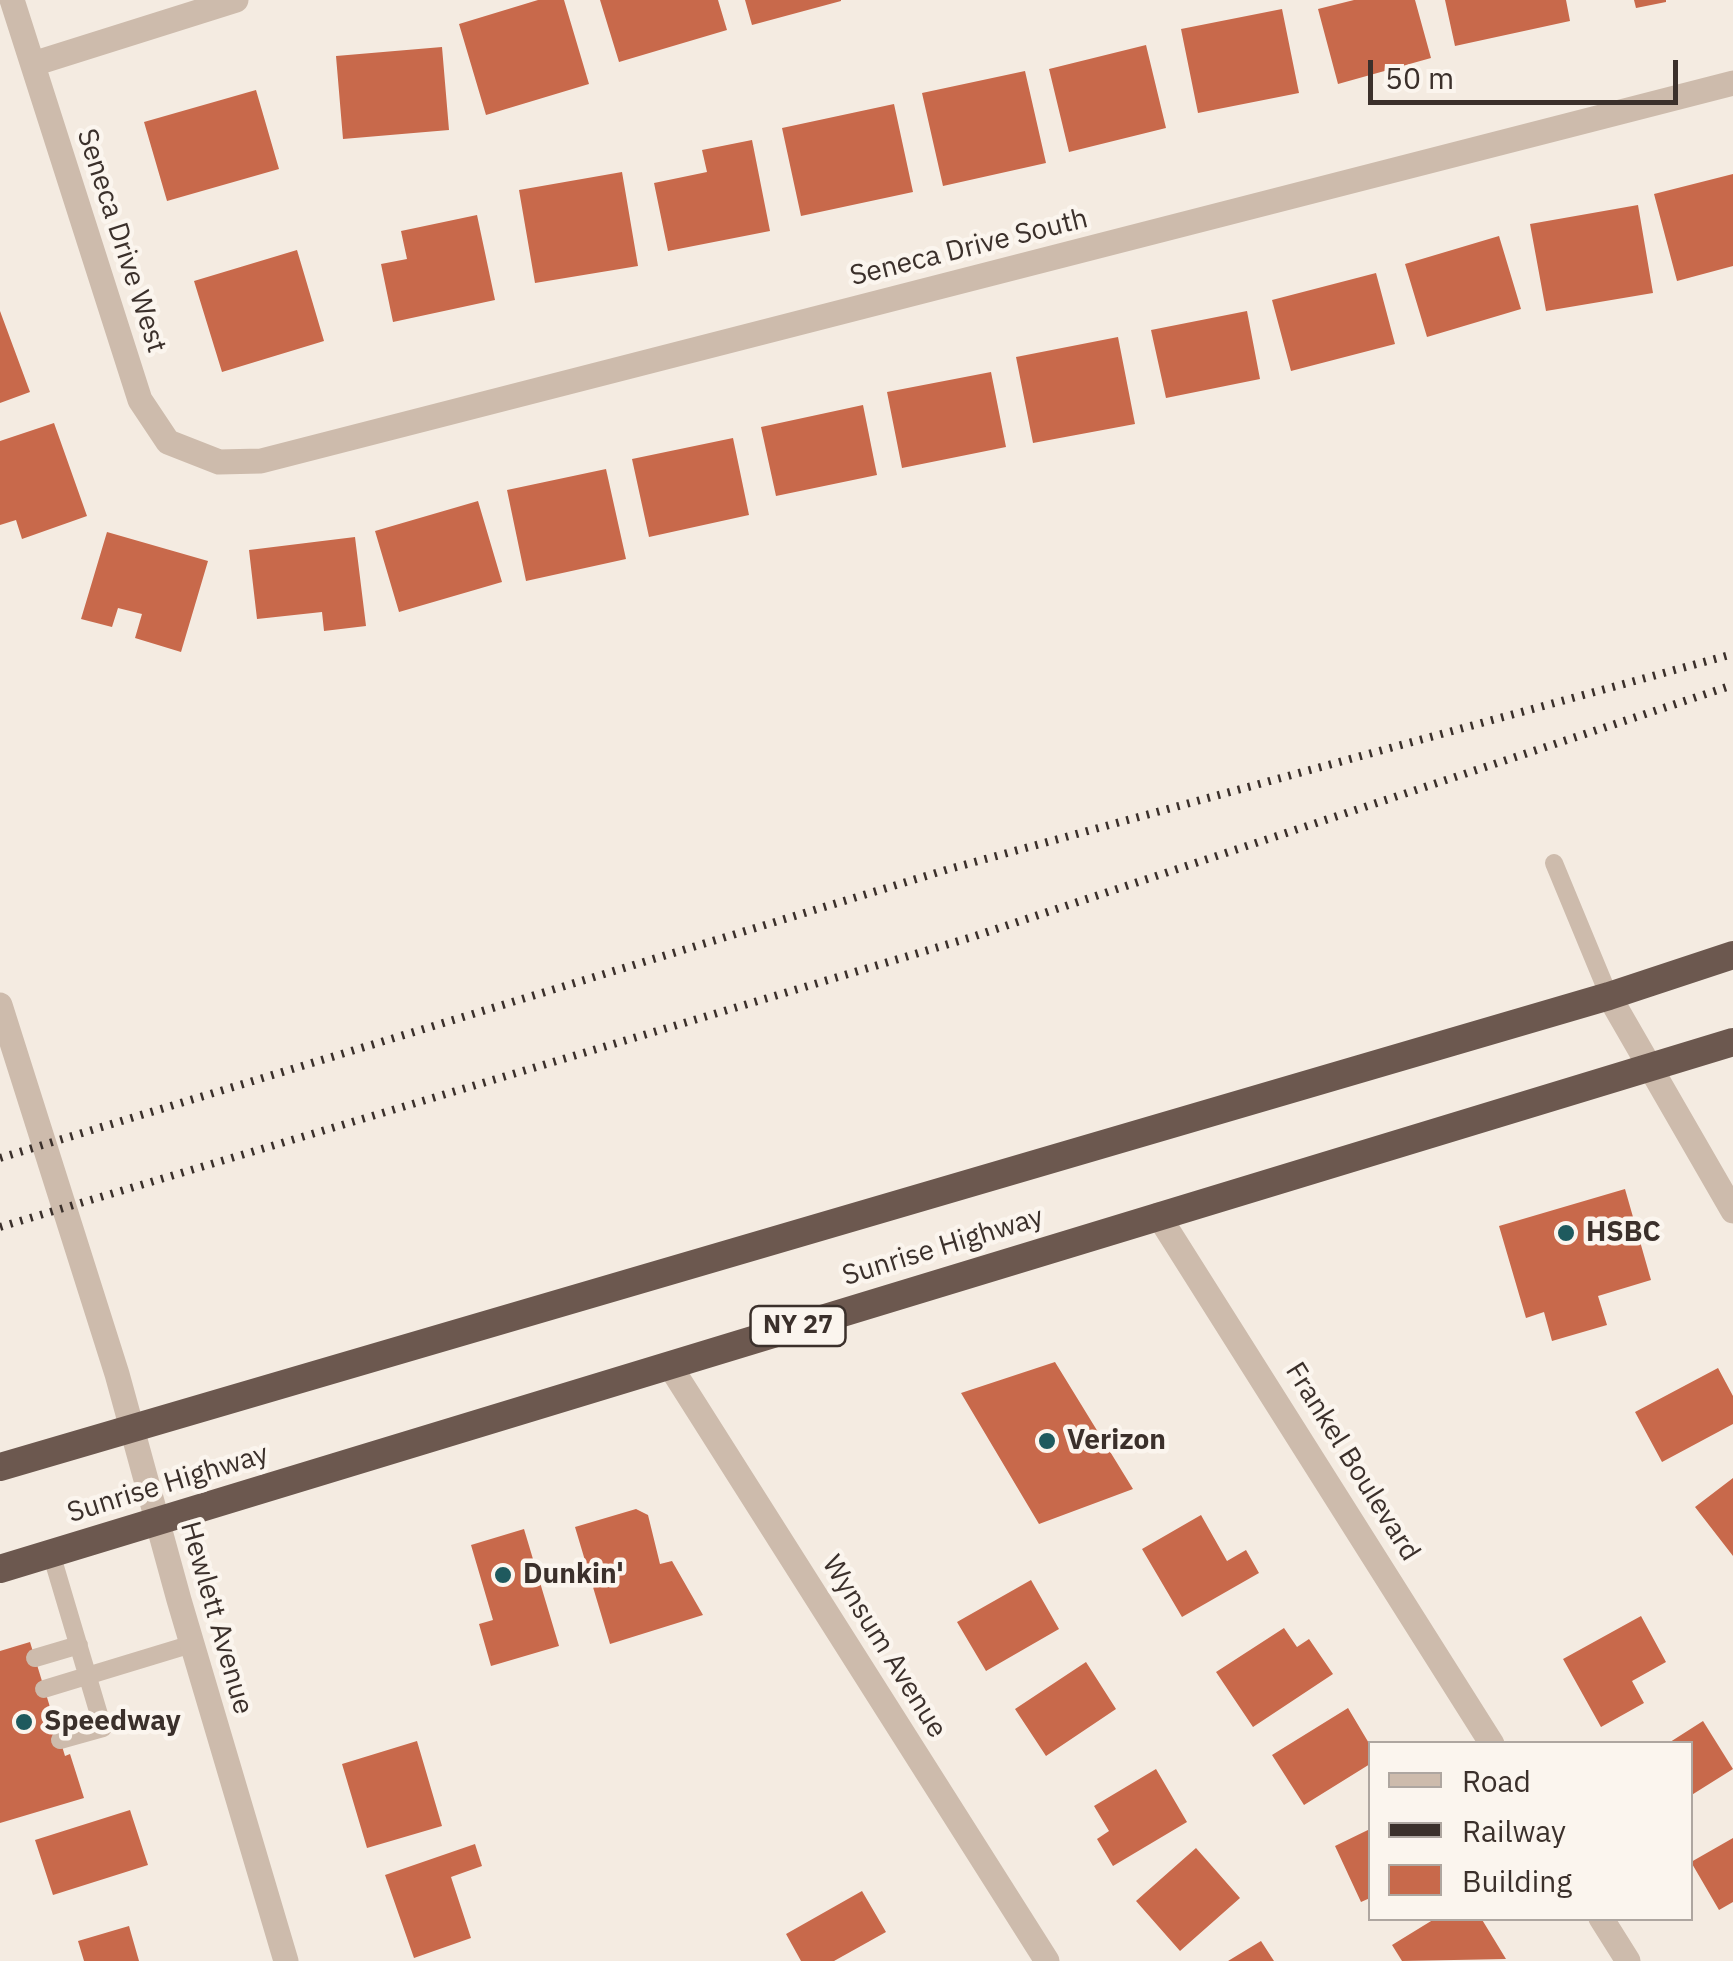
<!DOCTYPE html>
<style>
body{margin:0}
#map{position:relative;width:1733px;height:1961px;overflow:hidden;background:#f4ebe1;font-family:"IBM Plex Sans",sans-serif}
canvas{display:block}
.legend{position:absolute;left:1368px;top:1741px;width:325px;height:180px;box-sizing:border-box;background:#fbf5ee;border:2px solid #aea6a0;margin:0;padding:12px 18px;list-style:none;font-size:30px;color:#3b302b}
.legend li{display:flex;align-items:center;gap:20px;height:50px}
.legend b{width:50px;border:2px solid #aea6a0}
.scale{position:absolute;left:1368px;top:60px;width:310px;height:45px;box-sizing:border-box;border:5px solid #3b302b;border-top:0;padding-left:12px;font-size:30px;line-height:35px;white-space:nowrap;color:#3b302b;-webkit-text-stroke:8px #fbf5ee;paint-order:stroke}
</style>
<div id="map">
<canvas width="1733" height="1961"></canvas>
<ul class="legend">
<li><b style="height:12px;background:#cdbbac"></b>Road</li>
<li><b style="height:12px;background:#3b302b"></b>Railway</li>
<li><b style="height:28px;background:#c8694b"></b>Building</li>
</ul>
<div class="scale">50 m</div>
</div>
<script>
const ctx = document.querySelector('canvas').getContext('2d');
ctx.lineJoin = 'round';
function fillPath(path, color) { ctx.fillStyle = color; ctx.fill(path, 'evenodd'); }
const poly = rows => new Path2D(rows.map(r => 'M' + r).join(''));
function strokePath(path, color, width, dash) { ctx.strokeStyle = color; ctx.lineWidth = width; ctx.lineCap = dash ? 'butt' : 'round'; ctx.setLineDash(dash || []); ctx.stroke(path); }
function drawText(font, color, halo, rows, align = 'center') {
  ctx.font = font + ' "IBM Plex Sans",sans-serif'; ctx.lineWidth = 9; ctx.setLineDash([]); ctx.textBaseline = 'middle'; ctx.strokeStyle = halo; ctx.fillStyle = color; for (const [text, x, y, turn = 0] of rows) {
    ctx.save(); ctx.translate(x, y); ctx.rotate((+turn || 0) * Math.PI / 180); ctx.textAlign = isNaN(turn) ? turn : align; if (halo) ctx.strokeText(text, 0, 0); ctx.fillText(text, 0, 0); ctx.restore();
  }
}
fillPath(poly([
 [538,0,564,0,589,84,486,115,459,24],
 [600,0,718,0,727,30,619,62],
 [745,0,841,0,841,1,752,25],
 [1354,0,1415,0,1431,58,1338,84,1318,9],
 [1445,0,1566,0,1570,21,1455,46],
 [1634,0,1666,0,1666,2,1636,8],
 [1282,9,1299,93,1198,113,1181,29],
 [1146,45,1166,128,1069,152,1049,69],
 [442,47,449,130,343,139,336,56],
 [1025,71,1046,163,943,186,922,93],
 [256,90,279,169,167,201,144,122],
 [894,104,913,192,801,216,782,128],
 [752,140,770,231,668,251,654,183,707,172,702,150],
 [622,172,638,266,535,283,519,190],
 [1733,174,1733,266,1677,281,1654,194],
 [1638,205,1653,293,1546,311,1530,224],
 [477,215,495,300,393,322,381,264,407,259,401,231],
 [1499,236,1521,309,1427,337,1405,264],
 [297,250,324,341,222,372,194,281],
 [1376,273,1395,344,1291,371,1272,300],
 [0,311,30,392,0,403],
 [1247,311,1260,379,1166,398,1151,330],
 [1118,337,1135,424,1033,443,1016,357],
 [991,372,1006,447,902,468,887,392],
 [863,405,877,475,776,496,761,427],
 [54,423,87,516,22,539,16,520,0,525,0,441],
 [733,438,749,515,649,537,632,459],
 [606,469,626,559,526,581,507,490],
 [478,501,502,582,399,612,375,531],
 [107,532,208,561,181,652,135,638,142,614,118,608,112,627,81,619],
 [355,537,366,626,324,631,322,612,257,619,249,550],
 [1625,1189,1651,1280,1598,1296,1607,1325,1552,1341,1544,1312,1526,1318,1499,1226],
 [1055,1362,1133,1489,1039,1524,961,1393],
 [1718,1368,1733,1396,1733,1424,1662,1462,1635,1412],
 [1733,1478,1733,1556,1695,1507],
 [636,1509,648,1515,660,1564,672,1561,703,1615,610,1644,575,1527],
 [1201,1515,1227,1561,1246,1550,1259,1573,1182,1617,1142,1549],
 [524,1529,559,1646,491,1666,479,1624,493,1620,471,1545],
 [1031,1580,1059,1629,986,1671,957,1622],
 [1641,1616,1666,1662,1632,1681,1644,1703,1601,1727,1563,1659],
 [1284,1628,1297,1647,1309,1639,1333,1674,1253,1727,1216,1672],
 [30,1642,65,1756,70,1754,84,1798,0,1823,0,1651],
 [1086,1662,1116,1709,1046,1756,1015,1709],
 [1348,1708,1370,1745,1370,1764,1304,1805,1272,1755],
 [1703,1721,1733,1769,1690,1796,1690,1744,1667,1744],
 [417,1741,442,1826,367,1848,342,1764],
 [1156,1769,1187,1822,1113,1866,1097,1839,1109,1831,1094,1806],
 [130,1810,148,1865,53,1895,35,1840],
 [1370,1829,1370,1898,1361,1902,1335,1846],
 [1733,1838,1733,1902,1719,1910,1691,1862],
 [475,1844,482,1866,451,1877,471,1938,414,1958,385,1875],
 [1196,1848,1240,1898,1180,1951,1136,1901],
 [862,1891,886,1932,834,1961,801,1961,786,1934],
 [1436,1918,1481,1918,1506,1959,1402,1961,1392,1945],
 [129,1926,139,1961,84,1961,78,1941],
 [1261,1941,1274,1961,1228,1961]
]), '#c8694b');
strokePath(poly([
 [1554,863,1609,996],
 [51,1553,103,1728,60,1740],
 [35,1658,79,1645],
 [44,1689,192,1644]
]), '#cdbbac', 18);
strokePath(poly([
 [12,0,140,400,168,442,219,462,261,461,1733,83],
 [33,64,236,0],
 [1609,996,1733,1211],
 [1158,1215,1492,1744],
 [670,1366,1047,1961],
 [1601,1918,1628,1961]
]), '#cdbbac', 25);
strokePath(poly([
 [0,1005,117,1374,179,1600,286,1961]
]), '#cdbbac', 25);
strokePath(poly([
 [0,1467,1609,996,1733,955],
 [0,1569,1733,1042]
]), '#6c584f', 28);
strokePath(poly([
 [0,1158,949,869,1733,654],
 [0,1227,969,938,1733,685]
]), '#3b302b', 8, [2.5, 8]);
for (const [x, y, r, color] of [
 [1566,1233,10,"#1f5a5e"],
 [1047,1441,10,"#1f5a5e"],
 [503,1575,10,"#1f5a5e"],
 [24,1722,10,"#1f5a5e"]
]) { const dot = new Path2D(); dot.arc(x, y, r, 0, 2 * Math.PI); ctx.fillStyle = color; ctx.fill(dot); strokePath(dot, '#fbf5ee', 4); }
for (const [x, y, w] of [
 [798,1326,95]
]) { const box = new Path2D(); box.roundRect(x - w / 2, y - 20, w, 40, 8); ctx.fillStyle = '#fbf5ee'; ctx.fill(box); strokePath(box, '#3b302b', 2.5); }
drawText('bold 25px', '#3b302b', null, [
 ["NY 27",798,1326]
]);
drawText('28px', '#3b302b', '#fbf5ee', [
 ["Seneca Drive West",121,241,72],
 ["Seneca Drive South",969,248,-14],
 ["Sunrise Highway",943,1247,-17],
 ["Frankel Boulevard",1352,1462,58],
 ["Sunrise Highway",168,1484,-17],
 ["Hewlett Avenue",216,1618,74],
 ["Wynsum Avenue",884,1647,58]
]);
drawText('bold 28px', '#3b302b', '#fbf5ee', [
 ["HSBC",1586,1233],
 ["Verizon",1067,1441],
 ["Dunkin'",523,1575],
 ["Speedway",44,1722]
], 'left');
</script>
